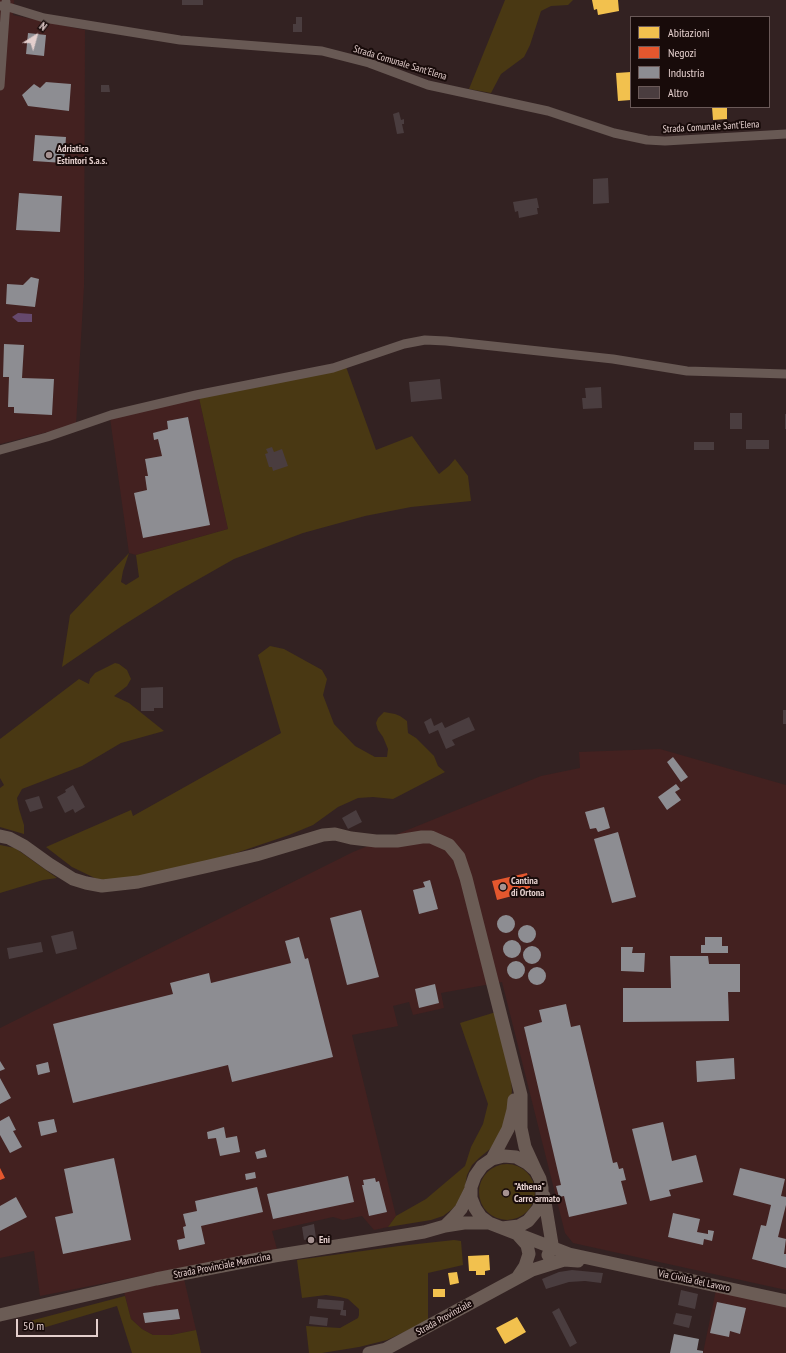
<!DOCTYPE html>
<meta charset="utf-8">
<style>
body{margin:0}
#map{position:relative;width:786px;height:1353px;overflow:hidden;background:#322;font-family:"PT Sans Narrow",sans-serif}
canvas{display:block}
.legend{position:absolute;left:630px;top:16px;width:140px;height:92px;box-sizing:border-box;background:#180b0a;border:1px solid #6a5958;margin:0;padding:5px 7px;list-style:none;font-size:12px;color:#e4cfcd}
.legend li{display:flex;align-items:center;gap:8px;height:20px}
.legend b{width:20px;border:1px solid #6a5958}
.north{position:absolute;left:16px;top:16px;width:40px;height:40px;-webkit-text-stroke:3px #180b0a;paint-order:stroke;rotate:37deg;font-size:11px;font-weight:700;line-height:16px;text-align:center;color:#e4cfcd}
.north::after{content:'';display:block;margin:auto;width:14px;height:18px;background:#e4cfcd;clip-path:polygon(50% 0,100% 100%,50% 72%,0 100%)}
.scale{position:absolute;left:16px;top:1319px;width:82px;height:18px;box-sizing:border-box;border:2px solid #e4cfcd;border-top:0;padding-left:5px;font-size:12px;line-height:14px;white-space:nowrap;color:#e4cfcd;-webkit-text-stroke:3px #180b0a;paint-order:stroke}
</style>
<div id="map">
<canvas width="786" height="1353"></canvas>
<ul class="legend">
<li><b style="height:11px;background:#f2c14e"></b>Abitazioni</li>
<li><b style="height:11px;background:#e4572e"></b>Negozi</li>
<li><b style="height:11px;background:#8d8d92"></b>Industria</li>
<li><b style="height:11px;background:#4a3d3f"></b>Altro</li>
</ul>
<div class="north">N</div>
<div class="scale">50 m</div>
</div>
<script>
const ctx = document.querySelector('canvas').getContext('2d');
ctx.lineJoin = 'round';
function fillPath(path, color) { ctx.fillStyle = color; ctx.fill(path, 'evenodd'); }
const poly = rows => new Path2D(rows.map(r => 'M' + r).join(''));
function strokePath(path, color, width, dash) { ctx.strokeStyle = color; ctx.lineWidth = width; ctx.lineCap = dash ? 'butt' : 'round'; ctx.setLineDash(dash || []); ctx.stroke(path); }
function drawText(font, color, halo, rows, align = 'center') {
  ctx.font = font + ' "PT Sans Narrow",sans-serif'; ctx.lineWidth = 4; ctx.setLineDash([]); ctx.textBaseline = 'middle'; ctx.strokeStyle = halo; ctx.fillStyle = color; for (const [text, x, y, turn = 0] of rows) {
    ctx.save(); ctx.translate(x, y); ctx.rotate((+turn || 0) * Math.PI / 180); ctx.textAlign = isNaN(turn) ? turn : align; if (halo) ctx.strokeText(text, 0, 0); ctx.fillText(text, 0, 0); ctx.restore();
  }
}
fillPath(poly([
 [0,0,14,0,13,15,85,30,84,286,76,425,0,444],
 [199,398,228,529,136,555,129,553,110,418],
 [660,749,786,785,786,1290,573,1243,565,1233,502,982,441,993,444,1008,413,1015,409,1002,393,1006,398,1026,352,1035,396,1216,388,1227,374,1230,362,1216,343,1220,333,1217,272,1231,277,1249,40,1296,34,1251,0,1258,0,1028,353,852,541,776,580,768,579,752],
 [184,1279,196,1330,171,1335,153,1335,142,1329,131,1319,124,1292],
 [716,1290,786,1306,786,1353,703,1353]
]), '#432120');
fillPath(poly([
 [505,0,573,0,568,5,551,6,541,11,530,45,524,57,501,74,491,93,469,89],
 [345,364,376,450,412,436,439,474,449,466,455,459,468,476,471,501,411,507,365,516,303,533,234,559,176,592,122,626,62,667,70,615,129,553,123,571,121,582,126,585,139,577,136,555,228,529,199,398],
 [270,646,284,649,322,670,327,679,323,695,334,724,355,746,375,757,387,757,388,749,383,737,378,730,376,723,378,718,384,712,395,714,400,716,407,721,408,733,416,738,434,756,438,766,445,772,393,799,373,797,358,798,338,807,313,825,289,835,233,854,133,880,99,880,72,867,46,847,131,810,133,816,281,733,258,655],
 [115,663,119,664,127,670,131,679,127,686,114,696,129,703,164,731,121,743,82,766,22,789,17,798,19,809,24,825,24,834,0,827,0,788,4,785,0,778,0,739,79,679,89,684,90,679,95,673],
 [0,845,15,848,57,878,43,880,0,893],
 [496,1012,510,1069,512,1090,509,1117,502,1132,490,1149,479,1158,472,1165,467,1175,465,1187,458,1203,451,1210,443,1216,431,1220,388,1227,396,1216,426,1199,465,1166,471,1147,483,1124,488,1104,460,1023],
 '479 1192a28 28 0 1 1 56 0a28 28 0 1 1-56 0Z',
 [454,1240,461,1241,463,1265,428,1273,428,1321,387,1340,359,1347,322,1353,309,1353,306,1326,340,1328,358,1318,359,1315,359,1309,348,1299,340,1297,326,1295,302,1298,297,1260,399,1246],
 [125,1296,131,1319,142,1329,153,1335,171,1335,196,1330,201,1353,132,1353,117,1306,46,1327,32,1326,26,1322]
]), '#493813');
fillPath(poly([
 [18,313,32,314,32,322,18,322,12,317]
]), '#66496d');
fillPath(poly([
 [592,0,618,0,619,11,598,15,597,9,594,10],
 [631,72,631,100,618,101,616,73],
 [712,107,727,107,727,119,713,120],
 [489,1255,490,1270,485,1271,485,1275,476,1275,476,1271,469,1271,468,1256],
 [457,1272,459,1283,450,1285,448,1273],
 [433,1289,445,1289,445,1297,433,1297],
 [517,1317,526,1332,505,1344,496,1328]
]), '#f2c14e');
fillPath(poly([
 [527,873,531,891,497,900,492,881],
 [0,1168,5,1178,0,1180]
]), '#e4572e');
fillPath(poly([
 [28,33,46,35,44,56,26,54],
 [46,82,71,84,69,111,28,106,22,95,34,84,40,88],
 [35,135,66,137,64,163,33,161],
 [19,193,62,196,60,232,16,230],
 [31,277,39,279,35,307,6,304,7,284,23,285],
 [4,344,24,345,22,378,54,379,52,415,14,413,14,407,8,407,9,377,3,377],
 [188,417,210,525,143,538,134,493,147,490,145,476,148,476,145,459,162,456,158,439,154,440,153,433,168,429,167,421],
 [673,757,688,777,681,782,667,762],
 [676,784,680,789,675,792,681,800,667,810,658,797],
 [604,807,610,828,598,832,596,828,590,829,585,812],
 [618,832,636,897,612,903,594,839],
 [430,880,438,909,419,914,413,890,425,887,423,882],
 [361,910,379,977,347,985,330,918],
 '497 924a9 9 0 1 1 18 0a9 9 0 1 1-18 0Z',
 '518 934a9 9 0 1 1 18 0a9 9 0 1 1-18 0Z',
 [299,937,305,959,308,958,333,1057,232,1082,228,1065,73,1103,53,1024,173,994,170,983,209,973,211,983,291,963,285,941],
 [705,937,722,937,722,946,728,946,728,953,701,953,701,945,705,945],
 '503 949a9 9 0 1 1 18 0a9 9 0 1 1-18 0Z',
 '523 955a9 9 0 1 1 18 0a9 9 0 1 1-18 0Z',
 [621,947,633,947,632,953,645,953,644,972,621,971],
 [670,956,708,956,709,964,740,964,740,992,728,992,729,1021,623,1022,623,988,671,988],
 '507 970a9 9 0 1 1 18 0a9 9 0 1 1-18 0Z',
 '528 976a9 9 0 1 1 18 0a9 9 0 1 1-18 0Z',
 [435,984,439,1003,419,1008,415,989],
 [566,1004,571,1027,580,1025,613,1163,617,1162,619,1169,623,1168,626,1180,621,1181,627,1204,569,1217,564,1196,559,1197,556,1186,561,1185,524,1027,542,1022,539,1010],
 [734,1058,735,1079,697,1082,696,1061],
 [0,1061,5,1069,0,1071],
 [48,1062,50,1072,38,1075,36,1065],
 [0,1078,11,1098,0,1104],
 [9,1116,16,1130,13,1131,22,1147,10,1153,0,1135,0,1121],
 [54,1119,57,1132,41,1136,38,1122],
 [663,1122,672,1161,696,1155,703,1182,669,1190,671,1196,650,1201,632,1129],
 [224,1127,226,1138,237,1136,240,1152,220,1156,216,1138,208,1139,207,1132],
 [265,1149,267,1157,257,1159,255,1152],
 [114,1158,131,1240,63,1254,55,1217,73,1213,64,1169],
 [740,1168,785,1179,781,1196,786,1197,786,1205,778,1237,786,1239,784,1254,786,1254,786,1268,752,1259,761,1225,766,1226,771,1205,733,1195],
 [255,1172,256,1178,246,1180,245,1174],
 [348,1176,354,1202,273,1219,267,1194],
 [375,1178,376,1182,379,1181,387,1212,369,1216,362,1185,364,1185,363,1180],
 [257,1187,263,1212,201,1226,205,1244,179,1250,177,1240,185,1238,183,1227,186,1226,183,1214,197,1211,195,1201],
 [16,1197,27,1217,0,1231,0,1206],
 [673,1213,700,1219,697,1232,708,1234,708,1230,714,1231,712,1241,704,1239,703,1245,668,1237],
 [717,1302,746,1308,740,1334,730,1331,729,1337,710,1333],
 [178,1309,180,1319,145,1323,143,1313],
 [674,1334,699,1339,697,1350,703,1351,703,1353,670,1353]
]), '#8d8d92');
fillPath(poly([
 [182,0,203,0,203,5,182,5],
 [296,17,302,17,302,32,293,32,293,24,296,24],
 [101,85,109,85,110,92,101,92],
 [399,112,401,120,404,119,404,124,402,124,404,133,397,134,393,114],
 [608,178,609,203,593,204,593,179],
 [537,198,539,208,537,208,538,214,519,218,518,211,515,212,513,202],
 [440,379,442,399,411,402,409,382],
 [601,387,602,408,583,409,582,398,586,398,585,388],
 [730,413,742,413,742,429,730,429],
 [785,414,786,414,786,429,785,429],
 [746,440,769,440,769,449,746,449],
 [694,442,714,442,714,450,694,450],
 [272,447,274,452,282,449,288,466,273,471,272,467,269,467,265,454,268,453,266,449],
 [163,687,163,708,154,708,154,711,141,711,141,688],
 [783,710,786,710,786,724,783,724],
 [469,717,475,730,452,740,455,745,446,749,438,730,429,734,424,722,431,718,434,726,442,722,445,728],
 [73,785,85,807,75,813,73,809,65,813,57,797,66,792,65,790],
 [39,796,43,808,30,812,25,800],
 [356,810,362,822,348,829,342,818],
 [73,931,77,949,56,954,51,936],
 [41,942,43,952,9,959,7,948],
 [314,1224,316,1238,304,1240,302,1227],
 [572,1270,603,1273,601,1283,585,1281,569,1282,546,1289,542,1279,559,1272],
 [681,1290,698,1294,695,1309,678,1305],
 [318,1299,344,1301,343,1310,346,1310,346,1316,340,1315,341,1310,317,1308],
 [559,1308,577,1343,570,1347,552,1312],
 [676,1313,692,1316,689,1328,673,1324],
 [310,1316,328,1318,327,1326,309,1324]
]), '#4a3d3f');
strokePath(poly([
 [0,6,5,6,44,18,180,40,322,51,369,63,428,85,548,111,614,133,647,140,665,141,786,134],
 [0,86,6,2],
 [0,450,47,437,111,415,196,395,333,368,404,344,425,340,446,341,613,359,687,371,786,374]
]), '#685954', 9);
strokePath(poly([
 [0,836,9,838,24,846,49,864,73,879,86,883,102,886,138,882,209,866,256,855,323,835,335,834,351,838,376,841,397,841,422,837,431,837,449,845,459,857,466,878,521,1095,521,1128,525,1147,536,1171],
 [492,1159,508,1129,513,1110,514,1100],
 [544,1196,552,1244,551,1248,548,1255],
 [445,1226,454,1217,461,1209,471,1189],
 [502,1228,519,1226,528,1221,538,1209,542,1199,542,1188,540,1179,536,1171,527,1163,516,1157,504,1156,492,1159,482,1166,475,1176,471,1187,471,1198,475,1208,481,1217,489,1223,569,1254,786,1301],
 [517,1278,525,1266,529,1254,527,1245,518,1235],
 [0,1315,156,1279,217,1267,274,1256,424,1232,445,1226,464,1223,489,1223],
 [369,1353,386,1349,532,1270,564,1260,578,1261]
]), '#6b5c55', 13);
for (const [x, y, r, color] of [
 [49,155,4,"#a69291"],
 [503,887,4,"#a69291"],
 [506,1193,4,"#a69291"],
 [311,1240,4,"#a69291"]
]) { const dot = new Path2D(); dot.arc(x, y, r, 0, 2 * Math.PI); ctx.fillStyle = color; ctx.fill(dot); strokePath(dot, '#180b0a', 1.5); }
drawText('10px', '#e4cfcd', '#180b0a', [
 ["Strada Comunale Sant'Elena",400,63,17],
 ["Strada Comunale Sant'Elena",711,127,-3],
 ["Strada Provinciale Marrucina",222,1266,-11],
 ["Via Civiltà del Lavoro",694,1281,12],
 ["Strada Provinziale",444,1318,-29]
]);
drawText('bold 10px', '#e4cfcd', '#180b0a', [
 ["Adriatica",57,149],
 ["Estintori S.a.s.",57,161],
 ["Cantina",511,881],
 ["di Ortona",511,893],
 ["\"Athena\"",514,1187],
 ["Carro armato",514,1199],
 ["Eni",319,1240]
], 'left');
</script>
